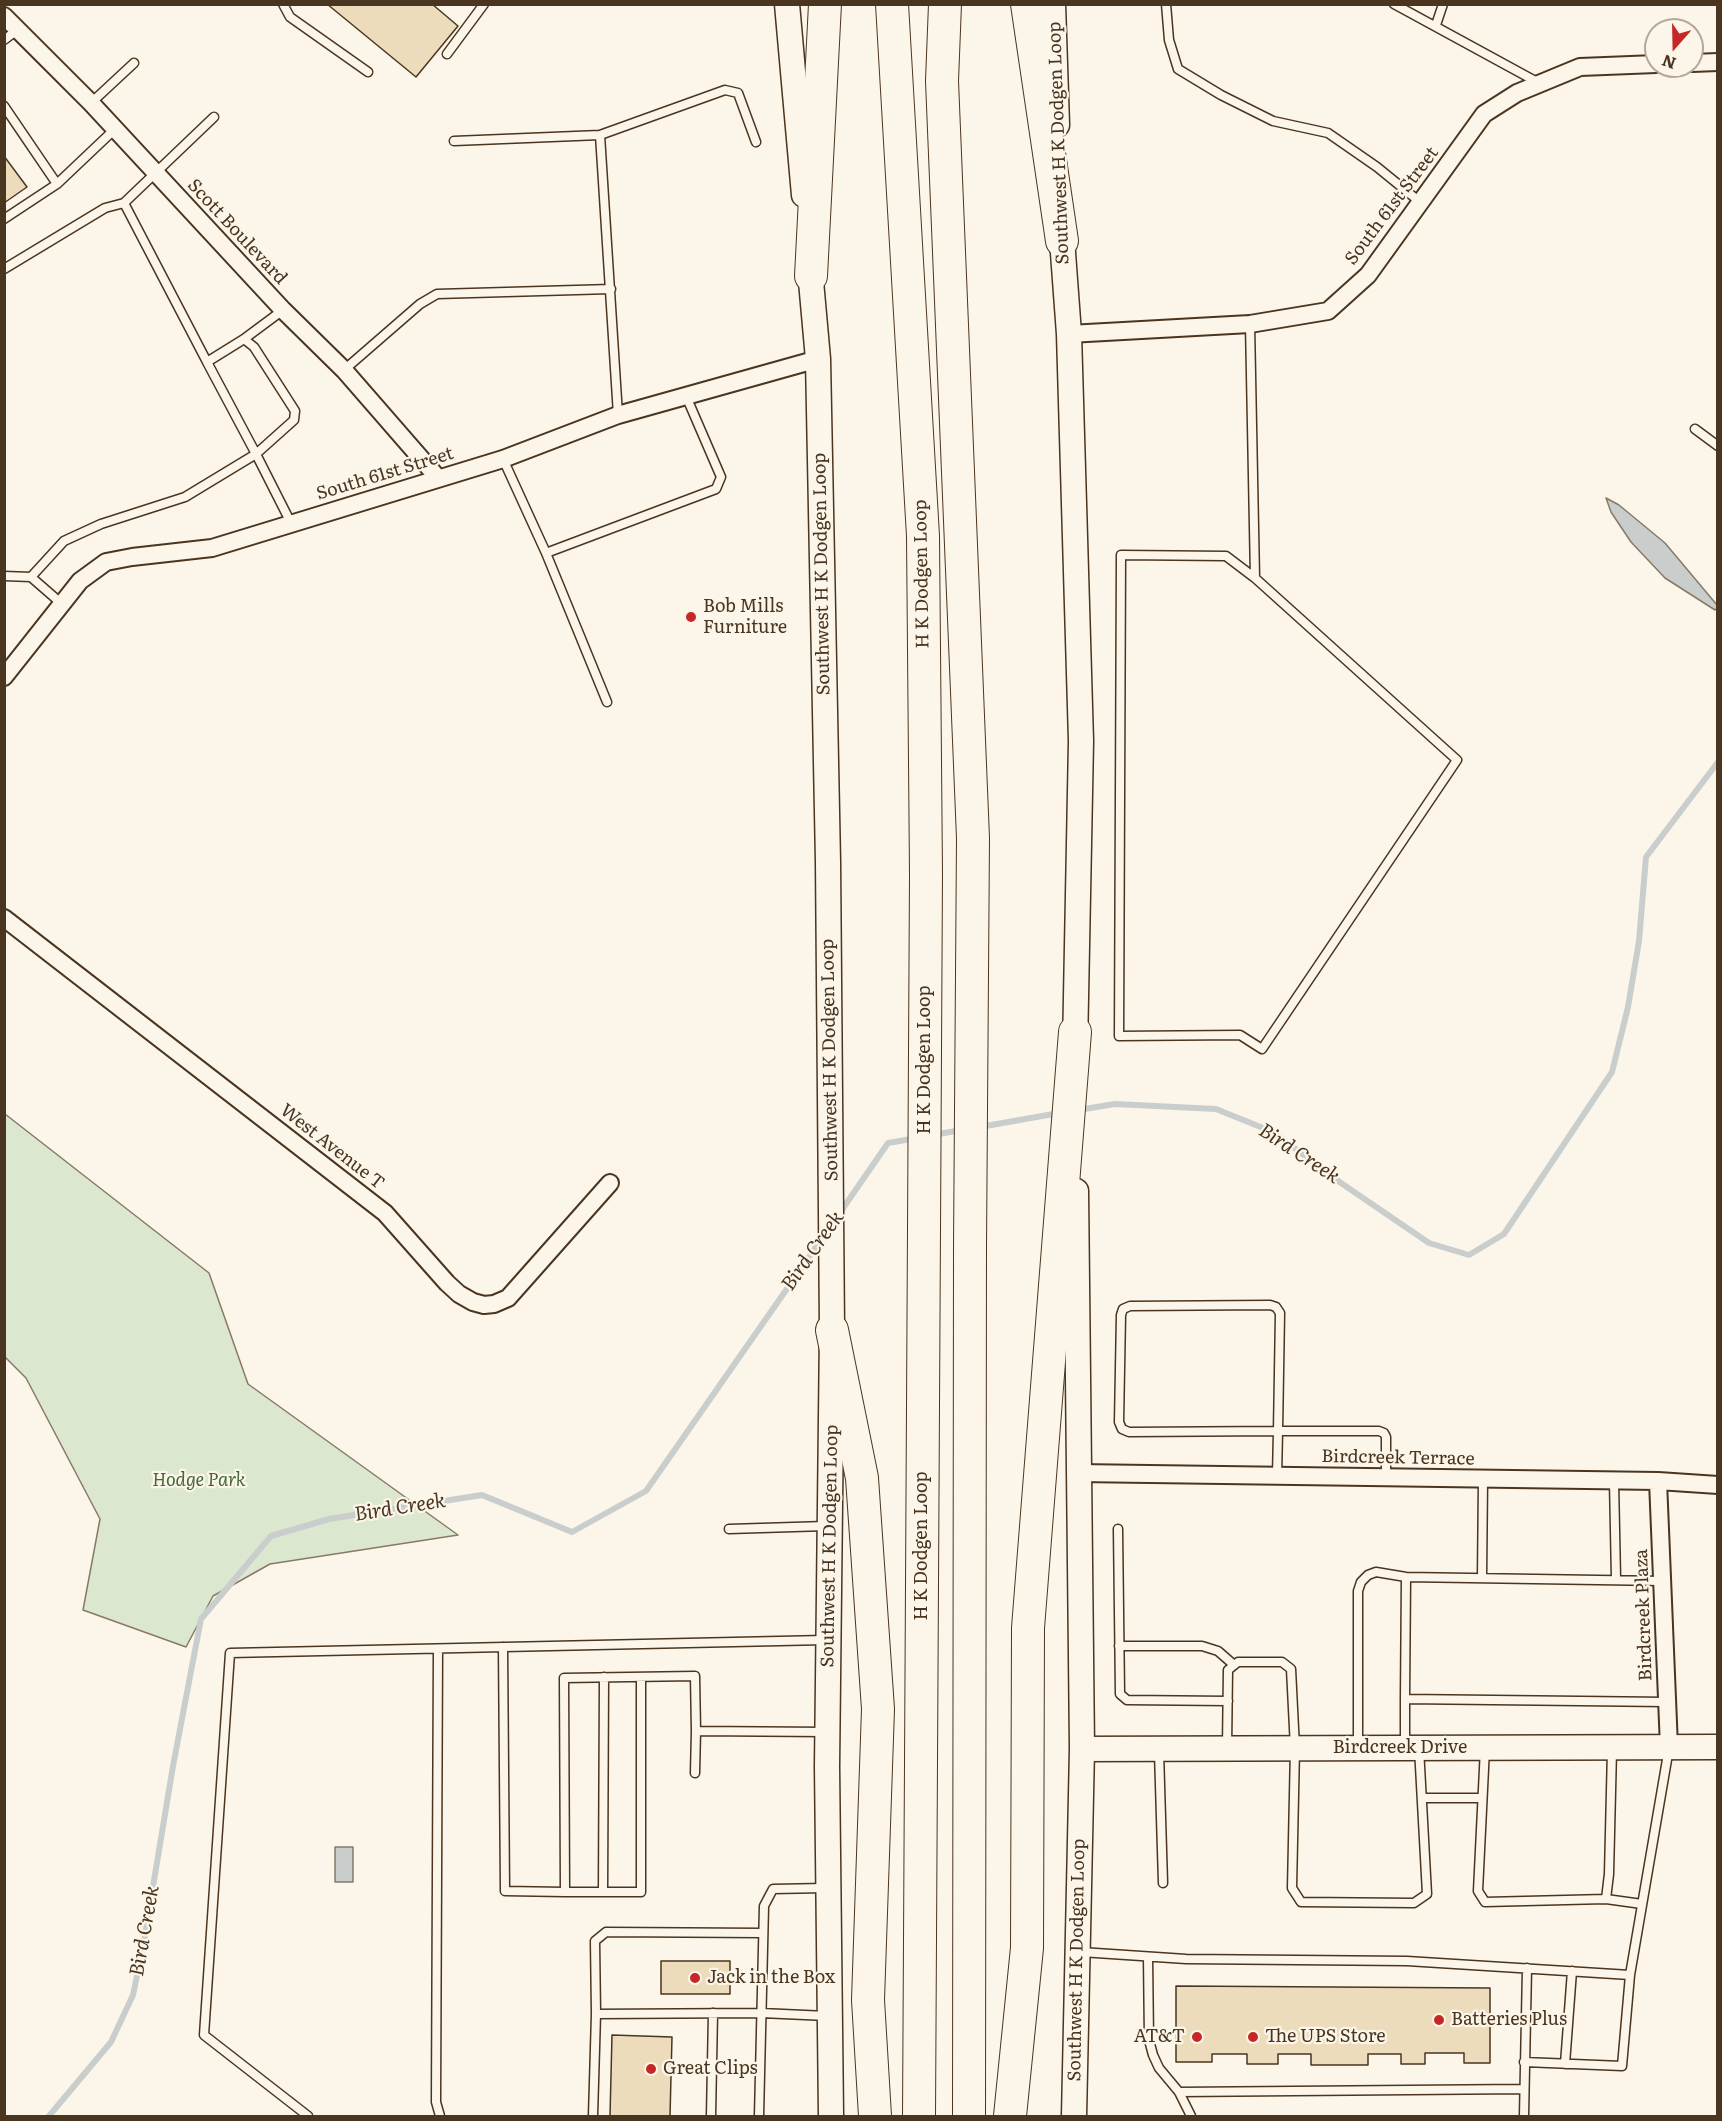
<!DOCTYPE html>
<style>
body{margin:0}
#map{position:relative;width:1722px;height:2121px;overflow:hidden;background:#fbf6e9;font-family:Literata,serif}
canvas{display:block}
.frame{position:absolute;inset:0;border:6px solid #4a3520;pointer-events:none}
.north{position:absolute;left:1644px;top:18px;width:60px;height:60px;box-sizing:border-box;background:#fbf6e9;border:2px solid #b4a999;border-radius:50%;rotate:200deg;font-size:16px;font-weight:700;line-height:24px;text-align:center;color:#4a3520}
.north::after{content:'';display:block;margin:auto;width:21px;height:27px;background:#c62828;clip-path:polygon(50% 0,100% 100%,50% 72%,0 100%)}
</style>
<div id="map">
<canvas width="1722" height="2121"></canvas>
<div class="frame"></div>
<div class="north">N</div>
</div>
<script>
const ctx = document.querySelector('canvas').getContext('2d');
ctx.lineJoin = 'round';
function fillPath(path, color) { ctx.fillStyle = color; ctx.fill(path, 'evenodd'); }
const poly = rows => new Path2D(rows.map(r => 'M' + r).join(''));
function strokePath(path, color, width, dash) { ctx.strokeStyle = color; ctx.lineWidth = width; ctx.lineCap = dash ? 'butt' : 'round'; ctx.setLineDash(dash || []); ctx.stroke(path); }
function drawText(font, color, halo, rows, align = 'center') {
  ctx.font = font + ' Literata,serif'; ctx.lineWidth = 4.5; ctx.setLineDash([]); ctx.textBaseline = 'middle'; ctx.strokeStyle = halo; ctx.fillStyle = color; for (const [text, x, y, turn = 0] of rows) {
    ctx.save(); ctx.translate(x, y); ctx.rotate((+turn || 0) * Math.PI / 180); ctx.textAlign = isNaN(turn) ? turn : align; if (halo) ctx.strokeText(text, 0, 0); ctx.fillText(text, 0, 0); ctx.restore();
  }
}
const green = poly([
 [5,1114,209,1273,248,1384,458,1535,270,1564,213,1596,186,1647,83,1610,100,1519,26,1378,5,1357,5,1114]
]);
fillPath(green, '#dce7d0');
strokePath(green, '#887966', 1.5);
const water = poly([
 [1606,498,1619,505,1665,543,1717,605,1717,608,1715,610,1665,578,1631,542,1611,512,1606,498],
 [335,1847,353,1847,353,1882,335,1882,335,1847]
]);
fillPath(water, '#c9cecd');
strokePath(water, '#887966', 1.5);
strokePath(poly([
 [1078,1110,1115,1104,1216,1109,1273,1132,1341,1183,1429,1243,1469,1255,1504,1234,1612,1072,1628,1007,1639,941,1646,857,1718,762],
 [980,1127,1059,1113],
 [933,1135,961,1130],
 [839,1214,888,1143,917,1138],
 [49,2116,111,2042,133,1995,144,1941,173,1766,201,1619,271,1536,329,1519,482,1495,572,1532,646,1491,823,1237]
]), '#c9cecd', 6);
const building = poly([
 [327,4,432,4,458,26,416,77,327,4],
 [4,156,27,187,4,203,4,156],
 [661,1961,730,1961,730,1994,661,1994,661,1961],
 [1176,1986,1490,1988,1490,2063,1464,2063,1464,2053,1425,2053,1425,2064,1401,2064,1401,2054,1368,2054,1368,2065,1311,2065,1311,2054,1278,2054,1278,2064,1247,2064,1247,2054,1212,2054,1212,2062,1176,2062,1176,1986],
 [612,2035,672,2037,670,2116,610,2116,612,2035]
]);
fillPath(building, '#ecdcbc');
strokePath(building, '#4a3520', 1.5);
const lane = poly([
 [283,4,290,17,368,72],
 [1166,4,1169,40,1178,69,1221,95,1273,121,1328,133,1377,167,1420,202],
 [1394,4,1539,83],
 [1436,25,1443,4],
 [4,40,17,30],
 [447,54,484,4],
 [91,103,134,63],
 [4,106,57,184],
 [600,135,725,90,738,93,756,142],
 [454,141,600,135,618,415],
 [124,203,207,362,244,339],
 [4,219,57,184,115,129],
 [4,269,105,208,124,203,214,117],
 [283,310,244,339,254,347,295,411,294,420,256,454,291,523],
 [1250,324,1255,578],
 [344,370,420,304,437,294,611,289],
 [1695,429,1718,446],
 [503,459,546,553,716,489,721,477,686,396],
 [546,553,607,702],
 [1121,555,1226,556,1255,578,1457,760,1262,1049,1240,1035,1119,1036,1121,555],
 [4,576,31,577,62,604],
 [31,577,64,541,101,524,185,497,256,454,207,362],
 [1277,1476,1278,1431,1280,1313,1276,1307,1270,1305,1130,1306,1123,1309,1121,1315,1119,1422,1122,1429,1129,1432,1278,1431,1379,1431,1384,1433,1386,1437,1386,1478],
 [1614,1481,1616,1579],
 [729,1529,826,1526],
 [1118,1529,1120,1694,1127,1700,1228,1701],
 [1482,1578,1483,1479],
 [1119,1646,1202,1646,1218,1651,1234,1665],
 [503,1647,505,1891,565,1892,564,1678,695,1676,696,1731],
 [438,1649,436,2102,440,2116],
 [1405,1699,1406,1577],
 [1405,1745,1405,1699,1667,1702],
 [1227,1747,1228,1670,1238,1662,1282,1662,1291,1669,1295,1748,1292,1888,1301,1902,1414,1903,1427,1894,1419,1748],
 [1358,1748,1358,1591,1361,1582,1368,1575,1376,1572,1406,1577,1662,1581],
 [1485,1748,1478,1891,1485,1902,1606,1899,1609,1874,1612,1750],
 [1159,1752,1163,1883],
 [695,1773,696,1731,827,1732],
 [1422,1798,1482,1798],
 [565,1892,641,1892,641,1677],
 [603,1892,604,1677],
 [1606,1899,1642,1904],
 [763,1933,606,1932,595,1941,596,2014,761,2013,827,2016],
 [1081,1952,1186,1959,1407,1961,1630,1975,1622,2066,1524,2062],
 [1148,1957,1149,2040,1153,2055,1159,2068,1179,2092,1191,2116],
 [1630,1975,1669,1748],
 [1565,2064,1572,1971],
 [1179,2092,1524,2089],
 [308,2116,204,2035,230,1653,825,1640],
 [593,2116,596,2014],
 [711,2116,713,2013],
 [759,2116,764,1906,773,1889,825,1888],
 [1524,2116,1527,1968]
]);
const street = poly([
 [4,16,91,103,283,310,344,370,438,478],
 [1692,63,1718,62],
 [1069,334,1250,324,1328,311,1368,275,1484,114,1517,93,1580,67,1656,64],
 [4,677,80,581,106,562,132,557,212,548,503,459,618,415,818,359],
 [4,918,385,1213,447,1283,459,1294,473,1302,484,1305,494,1304,508,1298,610,1183],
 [1077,1473,1658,1481,1718,1485],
 [1658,1481,1669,1747]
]);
const secondary = poly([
 [787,4,804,195],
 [1053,4,1057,125],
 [1061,226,1069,334,1081,741,1075,1048],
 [809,259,818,359,828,862,832,1330,827,1766,831,2116],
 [1082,1749,1718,1747],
 [1074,2116,1082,1749,1076,1191]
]);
const highway = poly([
 [892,4,923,536,926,874,919,2116],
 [945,4,942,81,973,838,970,1246,969,2116],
 [1027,4,1062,241],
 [811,276,825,4],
 [832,1330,862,1478,878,1709,868,2000,875,2116],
 [1010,2116,1027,1948,1028,1628,1075,1032]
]);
strokePath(lane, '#4a3520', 11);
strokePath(street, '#4a3520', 20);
strokePath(secondary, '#4a3520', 27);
strokePath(highway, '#4a3520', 34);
strokePath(lane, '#fbf6e9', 8);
strokePath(street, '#fbf6e9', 16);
strokePath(secondary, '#fbf6e9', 24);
strokePath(highway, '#fbf6e9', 32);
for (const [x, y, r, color] of [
 [691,617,6,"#c62828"],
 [695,1978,6,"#c62828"],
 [1439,2020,6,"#c62828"],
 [1197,2037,6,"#c62828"],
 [1253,2037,6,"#c62828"],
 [651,2069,6,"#c62828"]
]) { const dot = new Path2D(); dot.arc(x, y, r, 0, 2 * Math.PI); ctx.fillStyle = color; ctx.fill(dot); strokePath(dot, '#fbf6e9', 2); }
drawText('18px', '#4a3520', '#fbf6e9', [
 ["Southwest H K Dodgen Loop",1059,143,-92],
 ["South 61st Street",1392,206,-53],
 ["Scott Boulevard",237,232,47],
 ["South 61st Street",385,474,-17],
 ["Southwest H K Dodgen Loop",822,574,-91],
 ["H K Dodgen Loop",922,574,-91],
 ["Southwest H K Dodgen Loop",830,1060,-91],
 ["H K Dodgen Loop",925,1060,-90],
 ["West Avenue T",332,1147,38],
 ["Birdcreek Terrace",1398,1458,1],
 ["Southwest H K Dodgen Loop",830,1546,-89],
 ["H K Dodgen Loop",922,1546,-90],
 ["Birdcreek Plaza",1644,1615,-92],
 ["Birdcreek Drive",1400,1748],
 ["Southwest H K Dodgen Loop",1077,1960,-89]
]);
drawText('18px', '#4a3520', '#fbf6e9', [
 ["Bob Mills",703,607],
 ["Furniture",703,628],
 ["Jack in the Box",707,1978],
 ["Batteries Plus",1451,2020],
 ["AT&T",1185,2037,"right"],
 ["The UPS Store",1265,2037],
 ["Great Clips",663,2069]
], 'left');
drawText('italic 18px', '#436837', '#fbf6e9', [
 ["Hodge Park",199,1481]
]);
drawText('italic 20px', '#4a3520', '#fbf6e9', [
 ["Bird Creek",1299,1154,33],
 ["Bird Creek",813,1251,-55],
 ["Bird Creek",400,1508,-9],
 ["Bird Creek",145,1931,-80]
]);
</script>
